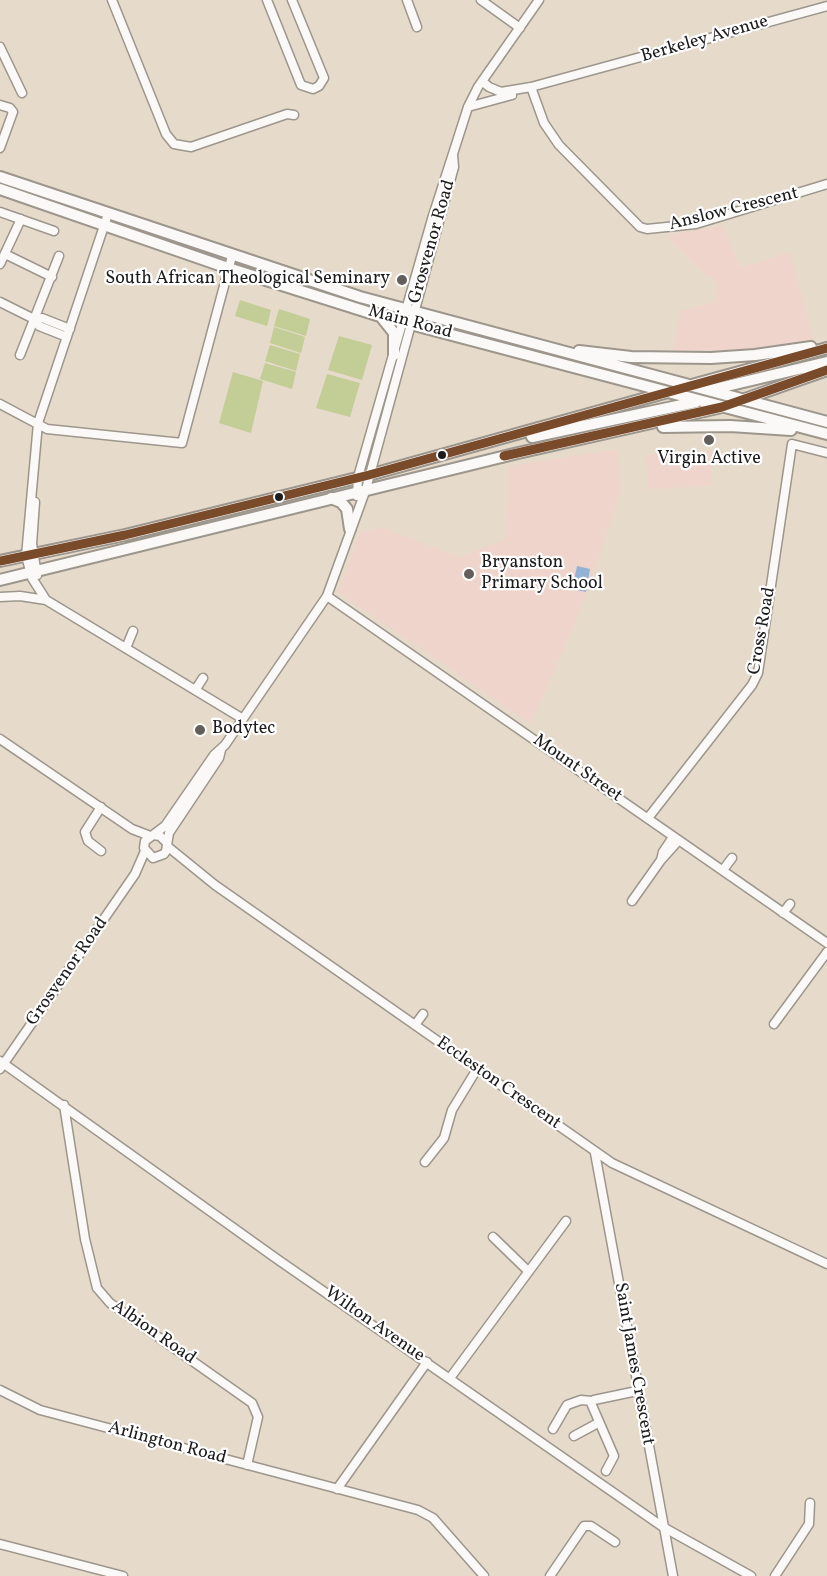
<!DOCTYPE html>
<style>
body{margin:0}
canvas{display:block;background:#e6daca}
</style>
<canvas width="827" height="1576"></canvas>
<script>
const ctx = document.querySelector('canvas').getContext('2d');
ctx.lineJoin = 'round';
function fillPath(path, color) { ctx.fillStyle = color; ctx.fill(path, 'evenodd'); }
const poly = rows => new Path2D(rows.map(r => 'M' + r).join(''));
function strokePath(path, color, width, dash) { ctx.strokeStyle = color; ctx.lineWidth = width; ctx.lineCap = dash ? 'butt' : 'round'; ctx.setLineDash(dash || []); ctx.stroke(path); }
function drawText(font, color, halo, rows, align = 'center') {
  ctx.font = font + ' Vollkorn,serif'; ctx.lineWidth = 4.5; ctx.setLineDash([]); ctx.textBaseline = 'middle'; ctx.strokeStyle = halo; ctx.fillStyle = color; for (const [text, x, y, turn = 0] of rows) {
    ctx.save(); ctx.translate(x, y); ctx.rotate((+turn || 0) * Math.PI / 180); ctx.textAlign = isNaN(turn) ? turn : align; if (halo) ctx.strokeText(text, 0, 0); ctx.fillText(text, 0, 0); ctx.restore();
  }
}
fillPath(poly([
 [723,226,740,268,790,252,813,339,749,350,673,350,681,311,711,303,717,296,718,287,715,279,704,274,669,239,669,235],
 [617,449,621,489,585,598,531,724,338,592,360,532,383,528,460,557,505,539,508,466],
 [710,451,712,486,648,489,646,455]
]), '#efd4cb');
fillPath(poly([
 [240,300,271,310,267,326,235,316],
 [279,309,310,319,306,336,274,326],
 [274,327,305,337,301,353,270,343],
 [339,336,372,345,362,380,328,370],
 [270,345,300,354,296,371,265,361],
 [265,363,296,372,292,389,260,379],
 [233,372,263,381,251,433,219,423],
 [327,374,360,383,350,417,316,408]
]), '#c3cd96');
fillPath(poly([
 [577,566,590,569,586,592,572,589]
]), '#94b2d6');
const minor = poly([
 [112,0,166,134,174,144,191,147,287,114,294,115],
 [267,0,301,85,313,89,319,86,324,78,292,0],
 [407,0,417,27],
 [481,0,520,28],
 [0,47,22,93],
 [482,81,489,87,501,92,531,87,827,6],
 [531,87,544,123,559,145,640,227,647,229,696,224,827,184],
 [0,105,10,108,13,112,0,148],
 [468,107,512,95],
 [0,212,54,231],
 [5,254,52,277],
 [0,264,21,219],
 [0,302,36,320,39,326,67,337],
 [36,320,42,318,70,329],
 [20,355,59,256],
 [0,404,47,429,182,443,232,256],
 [357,496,358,477,432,219,468,107,478,87,539,0],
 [35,502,32,544,37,575],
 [327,596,827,943],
 [0,597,20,596,46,600,243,719],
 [46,600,32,578,26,556,38,423,108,214],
 [126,648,133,631],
 [196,689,203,678],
 [0,739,132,829,150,836],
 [101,807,85,832,88,841,101,851],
 [648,818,752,685,758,673,792,444,827,453],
 [153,835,165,826,214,755,225,745,327,596,366,489,454,167,453,155],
 [167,843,160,836,153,835,145,841,144,848,153,858,164,854,166,851,169,833,219,758,221,750],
 [167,846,215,885,612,1163,827,1264],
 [661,860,663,852,673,837],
 [723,870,732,858],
 [632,901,661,860,678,841],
 [783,913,790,904],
 [774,1024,827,952],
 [415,1025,423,1014],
 [0,1061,277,1259,663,1527,751,1576],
 [0,1069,135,874,145,851],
 [64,1105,85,1239,97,1288,110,1303,252,1403,258,1417,247,1465],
 [595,1153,673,1576],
 [425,1162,444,1138,452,1110,477,1069],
 [493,1237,528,1271],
 [450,1378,566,1221],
 [0,1390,40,1410,418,1510,433,1518,484,1576],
 [553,1429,567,1405,581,1400,592,1401],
 [574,1436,598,1423],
 [606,1471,614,1456,591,1403,594,1400,637,1391],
 [337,1489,427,1362],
 [0,1544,123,1576],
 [550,1576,584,1526,591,1526,615,1542],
 [775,1576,809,1524,810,1503]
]);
const major = poly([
 [0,177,360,297,827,422],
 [0,189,228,268,380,316,827,434],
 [382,318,394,333,394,355],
 [579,351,631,357,711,358,755,355,811,347],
 [688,386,827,348],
 [710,390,827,362],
 [742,400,827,370],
 [663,427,730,426,791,430],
 [532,437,696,402],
 [331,498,341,502,347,509,350,529],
 [0,561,125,535,369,475,668,392],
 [0,580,518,453,722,407]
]);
strokePath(minor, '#9d968c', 11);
strokePath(major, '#9d968c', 14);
strokePath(minor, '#fbf9f7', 8);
strokePath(major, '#fbf9f7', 10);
strokePath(poly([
 [504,456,722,407,827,370],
 [0,561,125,535,369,475,827,348]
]), '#7a4b2a', 9);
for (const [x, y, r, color] of [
 [402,280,6,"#635e59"],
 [709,440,6,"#635e59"],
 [442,455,5,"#1c1c1c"],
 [279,497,5,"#1c1c1c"],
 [469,574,6,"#635e59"],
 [200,730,6,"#635e59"]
]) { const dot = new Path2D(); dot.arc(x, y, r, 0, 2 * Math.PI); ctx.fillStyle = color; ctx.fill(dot); strokePath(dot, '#fff', 2); }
drawText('18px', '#1c1c1c', '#fff', [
 ["Berkeley Avenue",705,40,-16],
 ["Anslow Crescent",734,210,-14],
 ["Grosvenor Road",433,242,-74],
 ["Main Road",410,323,15],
 ["Cross Road",763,631,-80],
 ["Mount Street",577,769,35],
 ["Grosvenor Road",68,972,-55],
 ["Eccleston Crescent",498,1084,35],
 ["Wilton Avenue",374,1325,35],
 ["Albion Road",153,1333,35],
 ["Saint James Crescent",633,1364,80],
 ["Arlington Road",167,1444,15]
]);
drawText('18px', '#1c1c1c', '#fff', [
 ["South African Theological Seminary",390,280,"right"],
 ["Virgin Active",709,460,"center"],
 ["Bryanston",481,564],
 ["Primary School",481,585],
 ["Bodytec",212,730]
], 'left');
</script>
